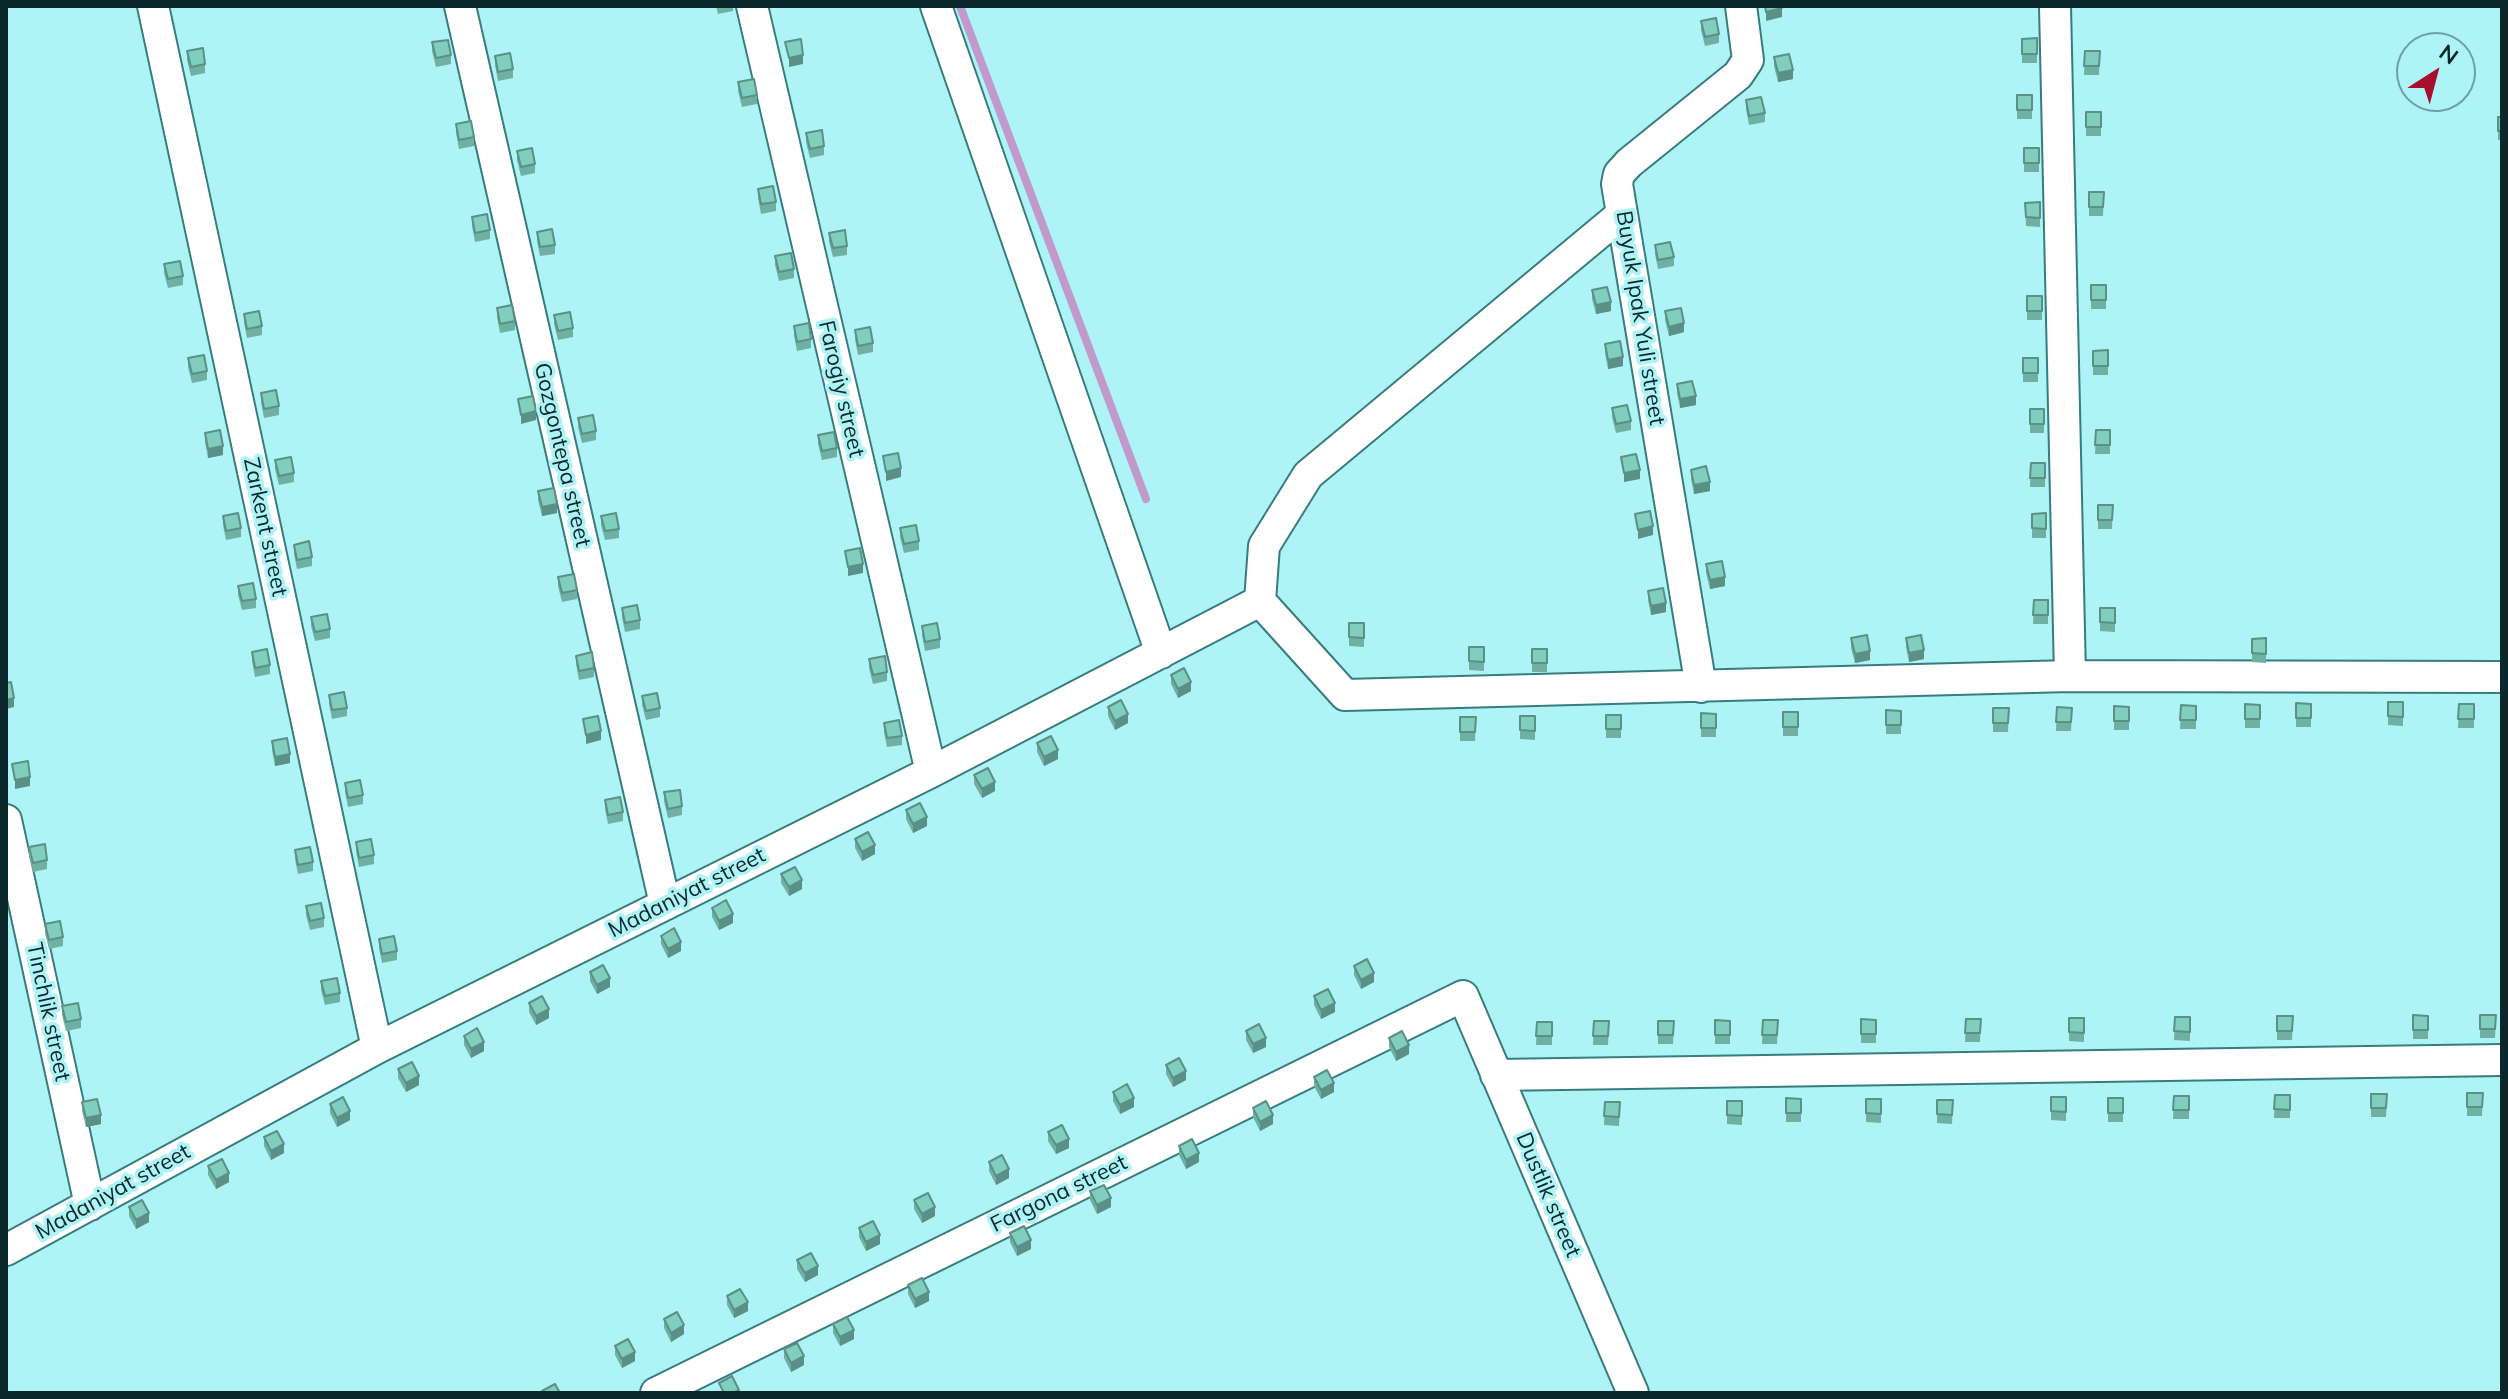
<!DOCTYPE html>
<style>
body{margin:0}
#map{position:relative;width:2508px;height:1399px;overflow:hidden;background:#aef3f6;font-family:Mulish,sans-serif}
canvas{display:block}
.frame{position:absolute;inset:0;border:8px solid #0a2729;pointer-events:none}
.north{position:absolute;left:2396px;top:32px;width:80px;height:80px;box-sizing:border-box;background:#aef3f6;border:2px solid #6ca1a4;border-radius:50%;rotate:36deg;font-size:22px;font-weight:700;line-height:32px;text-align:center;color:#0a2729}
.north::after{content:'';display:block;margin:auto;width:28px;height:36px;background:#a70f2d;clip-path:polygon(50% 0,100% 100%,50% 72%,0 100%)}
</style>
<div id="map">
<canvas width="2508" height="1399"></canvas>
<div class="frame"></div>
<div class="north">N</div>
</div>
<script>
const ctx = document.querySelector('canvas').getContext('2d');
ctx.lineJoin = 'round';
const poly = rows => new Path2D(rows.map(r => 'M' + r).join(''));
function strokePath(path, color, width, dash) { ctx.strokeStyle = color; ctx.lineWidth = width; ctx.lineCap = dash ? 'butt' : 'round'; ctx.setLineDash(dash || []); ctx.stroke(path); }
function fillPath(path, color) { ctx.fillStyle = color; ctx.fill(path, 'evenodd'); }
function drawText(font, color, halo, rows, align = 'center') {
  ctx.font = font + ' Mulish,sans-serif'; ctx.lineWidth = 7; ctx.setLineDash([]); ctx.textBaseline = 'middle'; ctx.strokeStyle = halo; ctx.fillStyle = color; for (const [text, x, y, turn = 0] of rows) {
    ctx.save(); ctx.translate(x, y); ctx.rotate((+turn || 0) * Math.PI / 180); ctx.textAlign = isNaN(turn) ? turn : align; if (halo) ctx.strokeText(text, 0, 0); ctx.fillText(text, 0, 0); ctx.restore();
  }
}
strokePath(poly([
 [960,6,1146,499]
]), '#c199ca', 8);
const street = poly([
 [153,6,377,1048],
 [460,6,665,904],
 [752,6,931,772],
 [936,6,1161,653],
 [2055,6,2070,676],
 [1260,601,1264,546,1308,475,1622,214],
 [1701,687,1617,184,1619,174,1629,163,1738,75,1748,60,1741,6],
 [6,820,90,1205],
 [1496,1075,2502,1060],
 [6,1250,377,1048,931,772,1260,601,1345,695,2070,676,2502,677],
 [656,1393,1463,996,1633,1393]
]);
strokePath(street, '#377c7f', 34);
strokePath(street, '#fff', 30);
fillPath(poly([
 [716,6,733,6,733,11,718,14],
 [1701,21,1719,34,1719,43,1705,46,1701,30],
 [2037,38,2037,63,2022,63,2022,39],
 [432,42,451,55,451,64,436,67,432,51],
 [187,51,205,64,205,73,191,76,187,60],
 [2085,51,2100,51,2099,75,2084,75],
 [495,56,513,69,513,78,498,81,495,65],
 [1774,57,1793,79,1778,82,1774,66],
 [738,82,757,95,757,104,742,107,738,91],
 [2017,95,2032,95,2032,119,2017,119],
 [1746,100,1765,113,1765,122,1749,125,1746,109],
 [2086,112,2101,112,2101,136,2086,136],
 [2498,117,2502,117,2502,140,2498,140],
 [456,124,474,137,474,146,459,149,456,133],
 [806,133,824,146,824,155,810,158,806,142],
 [2024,148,2039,148,2039,172,2024,172],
 [517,151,535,164,535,173,521,176,517,160],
 [758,189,776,202,776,211,761,214,758,198],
 [2089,192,2104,192,2103,216,2089,216],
 [2040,202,2040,227,2026,226,2025,203],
 [472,217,490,230,490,239,475,242,472,226],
 [537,232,555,245,555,254,540,256,537,241],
 [829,233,847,246,847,255,833,257,829,242],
 [1655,245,1674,257,1674,266,1658,269,1655,254],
 [775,256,794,269,794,278,779,281,775,265],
 [164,264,183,276,183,285,168,288,164,273],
 [2091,285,2106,285,2106,309,2091,309],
 [1592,290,1611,311,1596,314,1592,299],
 [2027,296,2042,296,2042,320,2027,320],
 [497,308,515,321,515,330,500,333,497,317],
 [1665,311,1684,332,1669,336,1665,320],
 [244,314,262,326,262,335,247,338,244,323],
 [554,315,573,328,573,337,558,340,554,324],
 [794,326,811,339,811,348,797,351,794,335],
 [855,330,873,343,873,352,858,355,855,339],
 [1605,344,1623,366,1608,369,1605,353],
 [2108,350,2108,375,2093,375,2093,351],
 [188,358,207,371,207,380,192,383,188,367],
 [2023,358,2038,358,2038,382,2023,382],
 [1677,384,1696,405,1680,408,1677,393],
 [261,393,279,406,279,415,264,418,261,402],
 [1612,408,1631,421,1631,430,1616,433,1612,417],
 [2030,409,2044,409,2044,433,2030,433],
 [578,418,596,431,596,440,582,443,578,427],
 [2096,430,2110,430,2110,454,2095,454],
 [205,433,223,455,208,458,205,442],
 [818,435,837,448,837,457,822,460,818,444],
 [275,460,294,473,294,482,279,485,275,469],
 [2031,463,2045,463,2045,487,2030,487],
 [1691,470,1710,491,1694,494,1691,479],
 [538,491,557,513,542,516,538,500],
 [2098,505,2113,505,2112,529,2098,529],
 [2046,513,2046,538,2032,538,2032,514],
 [223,516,241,528,241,537,226,540,223,525],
 [601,516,619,529,619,538,605,540,601,525],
 [900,528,919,541,919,550,904,553,900,537],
 [294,545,312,557,312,566,297,569,294,554],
 [1706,564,1725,586,1710,589,1706,573],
 [558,577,577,590,577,599,562,602,558,586],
 [238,586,256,599,256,608,242,610,238,595],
 [1648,591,1666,612,1651,615,1648,600],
 [2034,600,2048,600,2048,624,2033,624],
 [622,608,640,620,640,629,625,632,622,617],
 [2100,608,2115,608,2115,632,2100,631],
 [311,617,330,629,330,638,315,641,311,626],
 [1349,623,1364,623,1364,647,1349,646],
 [922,626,940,639,940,648,925,651,922,635],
 [1851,638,1870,660,1855,663,1851,648],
 [1906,638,1924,659,1909,662,1906,647],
 [2266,638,2266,663,2252,662,2252,639],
 [1469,647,1484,647,1484,671,1469,670],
 [1532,649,1547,649,1547,672,1532,672],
 [252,652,270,665,270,674,255,677,252,661],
 [576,656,594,668,594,677,579,680,576,664],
 [869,659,887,672,887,681,873,684,869,668],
 [1171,675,1191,691,1178,698,1171,684],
 [329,695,347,708,347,716,332,719,329,704],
 [642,696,660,708,660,717,646,720,642,705],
 [2388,702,2403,702,2403,726,2388,725],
 [2296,703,2311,704,2311,727,2296,727],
 [2245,704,2260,705,2260,728,2245,728],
 [2459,704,2474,704,2474,728,2458,728],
 [2181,705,2196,706,2196,729,2180,729],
 [2114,706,2129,707,2129,730,2114,730],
 [1108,707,1128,723,1115,730,1108,716],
 [2057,707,2072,708,2071,731,2056,731],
 [1993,708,2009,708,2008,732,1993,732],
 [1886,710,1901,711,1901,734,1886,734],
 [1783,712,1798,712,1798,736,1783,736],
 [1701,713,1716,714,1716,737,1701,737],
 [1606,715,1621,715,1621,738,1606,738],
 [1520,716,1535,716,1535,740,1520,739],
 [1460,717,1476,717,1475,741,1460,741],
 [884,723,902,736,902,745,887,747,884,732],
 [272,741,290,763,275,766,272,750],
 [1037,743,1058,759,1044,766,1037,752],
 [974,775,995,791,982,798,974,784],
 [345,783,363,795,363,804,348,807,345,792],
 [664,792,682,806,682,815,668,818,664,801],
 [605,800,623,812,623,821,608,824,605,809],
 [906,810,927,826,913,833,906,819],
 [855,839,875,854,862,861,855,848],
 [356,842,374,855,374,864,359,867,356,851],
 [29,847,47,860,47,869,33,872,29,856],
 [295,850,313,862,313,871,298,874,295,859],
 [781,874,802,889,789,896,781,883],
 [306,906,324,918,324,927,310,930,306,915],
 [712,908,733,923,719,930,712,917],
 [45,924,63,937,63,946,49,949,45,933],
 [661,936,681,951,668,958,661,944],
 [379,939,397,951,397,960,382,963,379,948],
 [1354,966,1374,982,1361,989,1354,975],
 [590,972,610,987,597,994,590,981],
 [321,981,340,993,340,1002,325,1005,321,990],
 [1314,996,1335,1012,1321,1019,1314,1005],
 [529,1003,549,1018,536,1025,529,1012],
 [62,1006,81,1019,81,1028,66,1031,62,1015],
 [2413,1015,2428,1016,2428,1039,2413,1039],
 [2480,1015,2496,1015,2495,1038,2480,1038],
 [2277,1016,2293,1016,2292,1040,2277,1040],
 [2175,1017,2190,1017,2190,1041,2174,1040],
 [2069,1018,2084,1018,2084,1042,2069,1041],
 [1861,1019,1876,1020,1876,1043,1861,1043],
 [1966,1019,1981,1019,1980,1042,1965,1042],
 [1715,1020,1730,1021,1730,1044,1715,1044],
 [1763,1020,1778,1020,1777,1044,1762,1044],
 [1594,1021,1609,1021,1608,1045,1593,1045],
 [1658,1021,1674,1021,1673,1044,1658,1044],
 [1537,1022,1552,1022,1552,1045,1536,1045],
 [1246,1031,1266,1047,1253,1053,1246,1040],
 [464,1036,484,1051,471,1058,464,1045],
 [1389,1038,1409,1054,1396,1061,1389,1047],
 [1166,1065,1186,1080,1173,1087,1166,1074],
 [398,1069,419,1085,406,1092,398,1078],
 [1314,1077,1334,1092,1321,1099,1314,1086],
 [1113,1092,1134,1107,1120,1114,1113,1101],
 [2467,1093,2483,1093,2482,1116,2467,1116],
 [2371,1094,2387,1094,2386,1117,2371,1117],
 [2275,1095,2290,1095,2290,1118,2274,1118],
 [2174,1096,2189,1096,2189,1119,2173,1119],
 [2051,1097,2066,1097,2066,1121,2051,1120],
 [1786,1098,1801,1099,1801,1122,1786,1122],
 [2108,1098,2123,1098,2123,1122,2108,1122],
 [1866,1099,1881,1099,1881,1123,1866,1122],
 [1937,1100,1953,1100,1952,1124,1937,1123],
 [1727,1101,1742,1101,1742,1125,1727,1124],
 [82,1102,101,1124,86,1127,82,1111],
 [1605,1102,1620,1102,1619,1126,1604,1125],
 [330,1104,350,1120,337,1127,330,1113],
 [1253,1108,1273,1124,1260,1131,1253,1117],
 [1048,1132,1069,1148,1056,1154,1048,1141],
 [264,1137,284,1153,271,1160,264,1146],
 [1179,1146,1199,1162,1186,1169,1179,1155],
 [989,1162,1009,1178,996,1185,989,1171],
 [208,1166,229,1182,216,1189,208,1175],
 [1090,1191,1111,1207,1097,1214,1090,1200],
 [914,1200,935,1216,922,1223,914,1209],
 [129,1207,149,1222,136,1229,129,1216],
 [859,1228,880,1244,866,1251,859,1237],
 [1010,1233,1031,1249,1017,1256,1010,1242],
 [797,1260,818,1275,805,1282,797,1269],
 [908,1285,929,1301,915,1308,908,1294],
 [727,1296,748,1311,734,1318,727,1305],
 [664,1319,684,1334,671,1342,664,1328],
 [833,1324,854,1339,840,1346,833,1333],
 [615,1346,635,1361,622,1368,615,1355],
 [784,1349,804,1365,791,1372,784,1358]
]), '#6eb1a3');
fillPath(poly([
 [1782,8,1782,17,1766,21,1766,12],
 [803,55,803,64,789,67,789,58],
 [1793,70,1793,79,1778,82,1778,73],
 [1611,302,1611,311,1596,314,1596,305],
 [1684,323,1684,332,1669,336,1669,327],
 [1623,357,1623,366,1608,369,1608,360],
 [1696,396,1696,405,1680,408,1680,399],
 [536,411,536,420,521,424,521,415],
 [223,446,223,455,208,458,208,449],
 [901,468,901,477,886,481,886,472],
 [1640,470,1640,479,1624,482,1624,473],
 [1710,482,1710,491,1694,494,1694,485],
 [557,504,557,513,542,516,542,507],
 [1653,526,1653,535,1638,539,1638,530],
 [863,564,863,573,848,576,848,567],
 [1725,577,1725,586,1710,589,1710,580],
 [1666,603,1666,612,1651,615,1651,606],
 [1924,650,1924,659,1909,662,1909,653],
 [1870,651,1870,660,1855,663,1855,654],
 [1191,682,1191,691,1178,698,1178,689],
 [14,698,14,707,6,709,6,700],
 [1128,714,1128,723,1115,730,1115,721],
 [601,731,601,740,586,744,586,735],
 [1058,750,1058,759,1044,766,1044,757],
 [290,754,290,763,275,766,275,757],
 [30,777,30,786,15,789,15,780],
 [995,782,995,791,982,798,982,789],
 [927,817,927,826,913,833,913,824],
 [875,845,875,854,862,861,862,852],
 [802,880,802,889,789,896,789,887],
 [733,914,733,923,719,930,719,921],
 [681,942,681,951,668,958,668,949],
 [1374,973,1374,982,1361,989,1361,980],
 [610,978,610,987,597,994,597,985],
 [1335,1003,1335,1012,1321,1019,1321,1010],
 [549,1009,549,1018,536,1025,536,1016],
 [1266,1038,1266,1047,1253,1053,1253,1044],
 [484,1042,484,1051,471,1058,471,1049],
 [1409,1045,1409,1054,1396,1061,1396,1052],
 [1186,1071,1186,1080,1173,1087,1173,1078],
 [419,1076,419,1085,406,1092,406,1083],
 [1334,1083,1334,1092,1321,1099,1321,1090],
 [1134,1098,1134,1107,1120,1114,1120,1105],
 [350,1111,350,1120,337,1127,337,1118],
 [101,1115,101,1124,86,1127,86,1118],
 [1273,1115,1273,1124,1260,1131,1260,1122],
 [1069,1139,1069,1148,1056,1154,1056,1145],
 [284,1144,284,1153,271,1160,271,1151],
 [1199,1153,1199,1162,1186,1169,1186,1160],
 [1009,1169,1009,1178,996,1185,996,1176],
 [229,1173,229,1182,216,1189,216,1180],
 [1111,1198,1111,1207,1097,1214,1097,1205],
 [935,1207,935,1216,922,1223,922,1214],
 [149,1213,149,1222,136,1229,136,1220],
 [880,1235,880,1244,866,1251,866,1242],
 [1031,1240,1031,1249,1017,1256,1017,1247],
 [818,1266,818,1275,805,1282,805,1273],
 [929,1292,929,1301,915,1308,915,1299],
 [748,1302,748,1311,734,1318,734,1310],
 [684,1325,684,1334,671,1342,671,1333],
 [854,1330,854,1339,840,1346,840,1337],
 [635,1352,635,1361,622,1368,622,1359],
 [804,1356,804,1365,791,1372,791,1363]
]), '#5a9085');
const building = poly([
 [1765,6,1781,6,1782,8,1766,12,1765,6],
 [1716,18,1719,34,1705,37,1701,21,1716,18],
 [2037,38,2037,54,2022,54,2022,39,2037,38],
 [801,39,803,55,789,58,785,42,801,39],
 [448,40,451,55,436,58,432,42,448,40],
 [203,48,205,64,191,67,187,51,203,48],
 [2085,51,2100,51,2099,66,2084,66,2085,51],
 [510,53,513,69,498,72,495,56,510,53],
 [1789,54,1793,70,1778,73,1774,57,1789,54],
 [754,79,757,95,742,98,738,82,754,79],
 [2017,95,2032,95,2032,110,2017,110,2017,95],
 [1761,97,1765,113,1749,116,1746,100,1761,97],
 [2086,112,2101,112,2101,127,2086,127,2086,112],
 [2498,117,2502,117,2502,131,2498,131,2498,117],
 [471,121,474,137,459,140,456,124,471,121],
 [822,130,824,146,810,149,806,133,822,130],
 [532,148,535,164,521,167,517,151,532,148],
 [2024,148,2039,148,2039,163,2024,163,2024,148],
 [773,186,776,202,761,204,758,189,773,186],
 [2089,192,2104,192,2103,207,2089,207,2089,192],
 [2040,202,2040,218,2026,217,2025,203,2040,202],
 [487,214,490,230,475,233,472,217,487,214],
 [552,229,555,245,540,247,537,232,552,229],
 [845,230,847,246,833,248,829,233,845,230],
 [1670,242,1674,257,1658,260,1655,245,1670,242],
 [791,253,794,269,779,272,775,256,791,253],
 [180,261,183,276,168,279,164,264,180,261],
 [2091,285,2106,285,2106,300,2091,300,2091,285],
 [1607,287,1611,302,1596,305,1592,290,1607,287],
 [2027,296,2042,296,2042,311,2027,311,2027,296],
 [512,305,515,321,500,324,497,308,512,305],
 [1681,308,1684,323,1669,327,1665,311,1681,308],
 [259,311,262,326,247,329,244,314,259,311],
 [570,312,573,328,558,331,554,315,570,312],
 [809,323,811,339,797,342,794,326,809,323],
 [870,327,873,343,858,346,855,330,870,327],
 [1620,341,1623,357,1608,360,1605,344,1620,341],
 [2108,350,2108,366,2093,366,2093,351,2108,350],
 [204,355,207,371,192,374,188,358,204,355],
 [2023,358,2038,358,2038,373,2023,373,2023,358],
 [1692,381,1696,396,1680,399,1677,384,1692,381],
 [276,390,279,406,264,409,261,393,276,390],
 [533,396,536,411,521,415,518,399,533,396],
 [1627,405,1631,421,1616,424,1612,408,1627,405],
 [2030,409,2044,409,2044,424,2030,424,2030,409],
 [593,415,596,431,582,434,578,418,593,415],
 [220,430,223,446,208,449,205,433,220,430],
 [2096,430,2110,430,2110,445,2095,445,2096,430],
 [834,432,837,448,822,451,818,435,834,432],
 [898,453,901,468,886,472,883,456,898,453],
 [1636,454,1640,470,1624,473,1621,457,1636,454],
 [291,457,294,473,279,476,275,460,291,457],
 [2031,463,2045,463,2045,478,2030,478,2031,463],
 [1706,466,1710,482,1694,485,1691,470,1706,466],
 [554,488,557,504,542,507,538,491,554,488],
 [2098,505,2113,505,2112,520,2098,520,2098,505],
 [1650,511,1653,526,1638,530,1635,514,1650,511],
 [238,513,241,528,226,531,223,516,238,513],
 [616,513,619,529,605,531,601,516,616,513],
 [2046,513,2046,529,2032,528,2032,514,2046,513],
 [916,525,919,541,904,544,900,528,916,525],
 [309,541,312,557,297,560,294,545,309,541],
 [860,548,863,564,848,567,845,551,860,548],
 [1722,561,1725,577,1710,580,1706,564,1722,561],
 [574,574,577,590,562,593,558,577,574,574],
 [253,583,256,599,242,601,238,586,253,583],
 [1663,588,1666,603,1651,606,1648,591,1663,588],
 [2034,600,2048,600,2048,615,2033,615,2034,600],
 [637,605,640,620,625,623,622,608,637,605],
 [2100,608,2115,608,2115,623,2100,622,2100,608],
 [327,614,330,629,315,632,311,617,327,614],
 [937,623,940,639,925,642,922,626,937,623],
 [1349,623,1364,623,1364,638,1349,637,1349,623],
 [1867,635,1870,651,1855,654,1851,638,1867,635],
 [1921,635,1924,650,1909,653,1906,638,1921,635],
 [2266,638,2266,654,2252,653,2252,639,2266,638],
 [1469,647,1484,647,1484,662,1469,661,1469,647],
 [267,649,270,665,255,668,252,652,267,649],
 [1532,649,1547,649,1547,663,1532,663,1532,649],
 [592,652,594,668,579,671,576,656,592,652],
 [885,656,887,672,873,675,869,659,885,656],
 [1184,668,1191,682,1178,689,1171,675,1184,668],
 [11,682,14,698,6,700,6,683,11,682],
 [344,692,347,708,332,710,329,695,344,692],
 [657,693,660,708,646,711,642,696,657,693],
 [1121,700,1128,714,1115,721,1108,707,1121,700],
 [2388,702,2403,702,2403,717,2388,716,2388,702],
 [2296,703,2311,704,2311,718,2296,718,2296,703],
 [2245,704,2260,705,2260,719,2245,719,2245,704],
 [2459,704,2474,704,2474,719,2458,719,2459,704],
 [2181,705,2196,706,2196,720,2180,720,2181,705],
 [2114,706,2129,707,2129,721,2114,721,2114,706],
 [2057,707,2072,708,2071,722,2056,722,2057,707],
 [1993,708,2009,708,2008,723,1993,723,1993,708],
 [1886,710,1901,711,1901,725,1886,725,1886,710],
 [1783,712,1798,712,1798,727,1783,727,1783,712],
 [1701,713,1716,714,1716,728,1701,728,1701,713],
 [1606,715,1621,715,1621,729,1606,729,1606,715],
 [598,716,601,731,586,735,583,719,598,716],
 [1520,716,1535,716,1535,731,1520,730,1520,716],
 [1460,717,1476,717,1475,732,1460,732,1460,717],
 [899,720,902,736,887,738,884,723,899,720],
 [1051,736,1058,750,1044,757,1037,743,1051,736],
 [287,738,290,754,275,757,272,741,287,738],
 [28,761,30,777,15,780,12,764,28,761],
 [988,768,995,782,982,789,974,775,988,768],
 [360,780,363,795,348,798,345,783,360,780],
 [680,790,682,806,668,809,664,792,680,790],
 [620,797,623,812,608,815,605,800,620,797],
 [920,803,927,817,913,824,906,810,920,803],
 [868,832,875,845,862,852,855,839,868,832],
 [371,839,374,855,359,858,356,842,371,839],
 [45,844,47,860,33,863,29,847,45,844],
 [310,847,313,862,298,865,295,850,310,847],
 [795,867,802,880,789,887,781,874,795,867],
 [726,900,733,914,719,921,712,908,726,900],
 [321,903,324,918,310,921,306,906,321,903],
 [60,921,63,937,49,940,45,924,60,921],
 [674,928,681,942,668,949,661,936,674,928],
 [394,936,397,951,382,954,379,939,394,936],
 [1367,959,1374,973,1361,980,1354,966,1367,959],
 [603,965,610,978,597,985,590,972,603,965],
 [337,978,340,993,325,996,321,981,337,978],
 [1328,989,1335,1003,1321,1010,1314,996,1328,989],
 [542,996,549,1009,536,1016,529,1003,542,996],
 [78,1003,81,1019,66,1022,62,1006,78,1003],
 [2413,1015,2428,1016,2428,1030,2413,1030,2413,1015],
 [2480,1015,2496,1015,2495,1029,2480,1029,2480,1015],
 [2277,1016,2293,1016,2292,1031,2277,1031,2277,1016],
 [2175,1017,2190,1017,2190,1032,2174,1031,2175,1017],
 [2069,1018,2084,1018,2084,1033,2069,1032,2069,1018],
 [1861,1019,1876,1020,1876,1034,1861,1034,1861,1019],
 [1966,1019,1981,1019,1980,1033,1965,1033,1966,1019],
 [1715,1020,1730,1021,1730,1035,1715,1035,1715,1020],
 [1763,1020,1778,1020,1777,1035,1762,1035,1763,1020],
 [1594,1021,1609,1021,1608,1036,1593,1036,1594,1021],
 [1658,1021,1674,1021,1673,1035,1658,1035,1658,1021],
 [1537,1022,1552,1022,1552,1036,1536,1036,1537,1022],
 [1259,1024,1266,1038,1253,1044,1246,1031,1259,1024],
 [477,1028,484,1042,471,1049,464,1036,477,1028],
 [1402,1031,1409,1045,1396,1052,1389,1038,1402,1031],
 [1179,1058,1186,1071,1173,1078,1166,1065,1179,1058],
 [412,1062,419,1076,406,1083,398,1069,412,1062],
 [1327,1070,1334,1083,1321,1090,1314,1077,1327,1070],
 [1127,1084,1134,1098,1120,1105,1113,1092,1127,1084],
 [2467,1093,2483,1093,2482,1107,2467,1107,2467,1093],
 [2371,1094,2387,1094,2386,1108,2371,1108,2371,1094],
 [2275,1095,2290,1095,2290,1110,2274,1109,2275,1095],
 [2174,1096,2189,1096,2189,1110,2173,1110,2174,1096],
 [343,1097,350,1111,337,1118,330,1104,343,1097],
 [2051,1097,2066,1097,2066,1112,2051,1111,2051,1097],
 [1786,1098,1801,1099,1801,1113,1786,1113,1786,1098],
 [2108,1098,2123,1098,2123,1113,2108,1113,2108,1098],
 [97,1099,101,1115,86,1118,82,1102,97,1099],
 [1866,1099,1881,1099,1881,1114,1866,1113,1866,1099],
 [1937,1100,1953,1100,1952,1115,1937,1114,1937,1100],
 [1266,1101,1273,1115,1260,1122,1253,1108,1266,1101],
 [1727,1101,1742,1101,1742,1116,1727,1115,1727,1101],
 [1605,1102,1620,1102,1619,1117,1604,1116,1605,1102],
 [1062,1125,1069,1139,1056,1145,1048,1132,1062,1125],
 [277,1131,284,1144,271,1151,264,1137,277,1131],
 [1192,1139,1199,1153,1186,1160,1179,1146,1192,1139],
 [1002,1155,1009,1169,996,1176,989,1162,1002,1155],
 [222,1159,229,1173,216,1180,208,1166,222,1159],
 [1104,1185,1111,1198,1097,1205,1090,1191,1104,1185],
 [928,1193,935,1207,922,1214,914,1200,928,1193],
 [142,1200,149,1213,136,1220,129,1207,142,1200],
 [873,1221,880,1235,866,1242,859,1228,873,1221],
 [1024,1226,1031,1240,1017,1247,1010,1233,1024,1226],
 [811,1253,818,1266,805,1273,797,1260,811,1253],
 [922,1278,929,1292,915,1299,908,1285,922,1278],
 [740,1289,748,1302,734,1310,727,1296,740,1289],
 [677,1312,684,1325,671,1333,664,1319,677,1312],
 [847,1317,854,1330,840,1337,833,1324,847,1317],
 [628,1339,635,1352,622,1359,615,1346,628,1339],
 [797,1343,804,1356,791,1363,784,1349,797,1343],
 [732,1376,739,1390,732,1393,724,1393,719,1383,732,1376],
 [555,1384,560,1393,543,1393,542,1391,555,1384]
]);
fillPath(building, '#80cebe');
strokePath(building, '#5a9085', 2);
drawText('22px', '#0a2729', '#aef3f6', [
 ["Buyuk Ipak Yuli street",1640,318,81],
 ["Farogiy street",841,389,77],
 ["Gozgontepa street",562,455,77],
 ["Zarkent street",265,527,78],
 ["Madaniyat street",687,893,-27],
 ["Tinchlik street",48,1012,78],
 ["Madaniyat street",113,1192,-29],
 ["Fargona street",1059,1194,-26],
 ["Dustlik street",1548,1195,67]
]);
</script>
